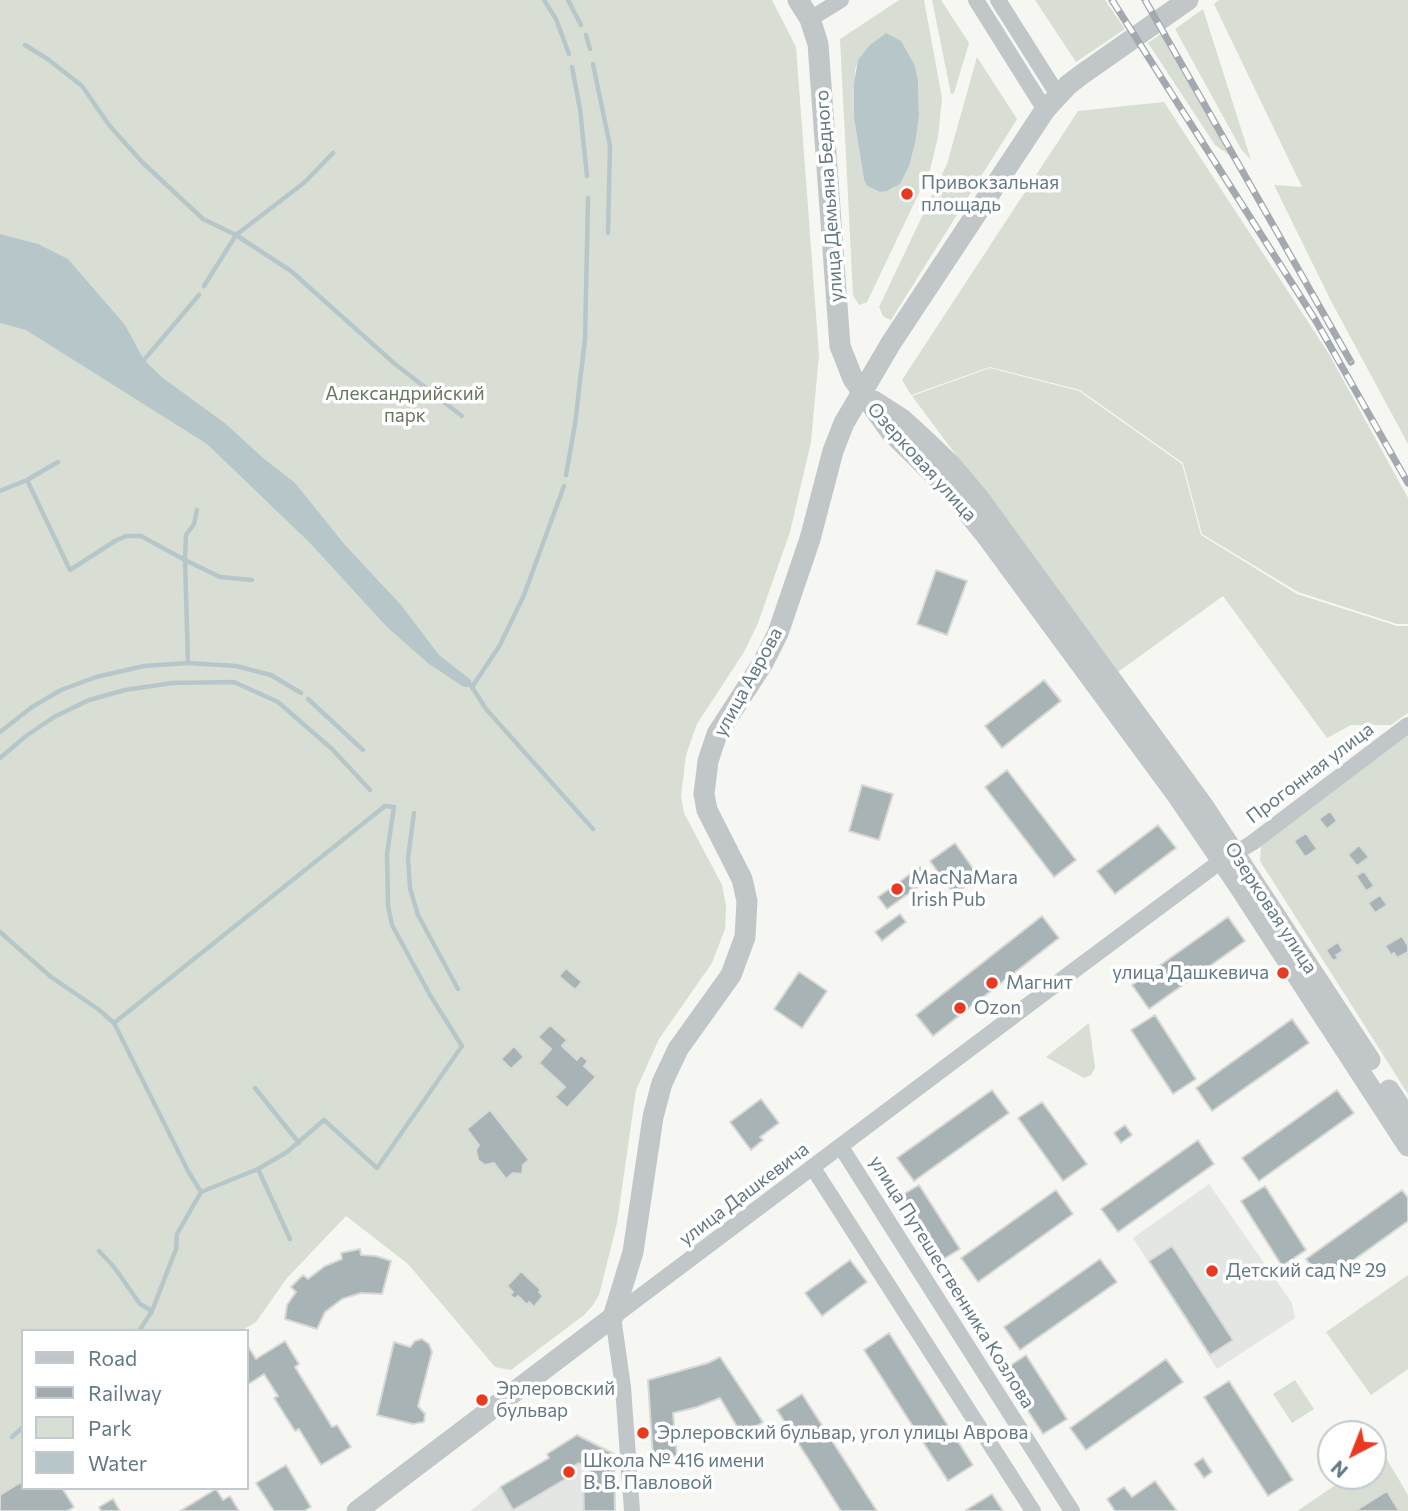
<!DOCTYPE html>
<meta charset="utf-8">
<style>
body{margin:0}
#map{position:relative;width:1408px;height:1511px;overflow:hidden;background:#f6f6f3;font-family:Commissioner,sans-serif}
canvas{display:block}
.legend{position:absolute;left:21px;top:1329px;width:228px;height:161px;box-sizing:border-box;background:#fff;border:2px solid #c1cace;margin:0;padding:9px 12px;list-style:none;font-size:21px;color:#647a85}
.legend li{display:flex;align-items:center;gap:14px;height:35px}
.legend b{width:35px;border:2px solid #c1cace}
.north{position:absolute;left:1317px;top:1420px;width:70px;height:70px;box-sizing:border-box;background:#fff;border:2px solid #c1cace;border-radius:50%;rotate:222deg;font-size:19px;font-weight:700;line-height:28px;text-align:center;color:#647a85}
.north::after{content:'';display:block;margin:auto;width:24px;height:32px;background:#e93a21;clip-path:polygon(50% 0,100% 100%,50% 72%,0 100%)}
</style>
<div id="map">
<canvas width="1408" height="1511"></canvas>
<ul class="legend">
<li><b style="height:9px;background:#c1c7c9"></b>Road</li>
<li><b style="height:9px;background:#a2aaaf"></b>Railway</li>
<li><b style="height:19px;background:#d8ded4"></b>Park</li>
<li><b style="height:19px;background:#b7c7c9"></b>Water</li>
</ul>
<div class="north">N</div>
</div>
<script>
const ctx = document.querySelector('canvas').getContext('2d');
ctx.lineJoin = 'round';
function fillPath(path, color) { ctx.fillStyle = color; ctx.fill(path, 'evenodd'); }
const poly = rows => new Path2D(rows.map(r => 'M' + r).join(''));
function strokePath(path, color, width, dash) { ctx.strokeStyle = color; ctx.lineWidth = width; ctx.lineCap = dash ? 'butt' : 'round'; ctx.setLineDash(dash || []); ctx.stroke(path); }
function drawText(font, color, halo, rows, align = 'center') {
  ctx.font = font + ' Commissioner,sans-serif'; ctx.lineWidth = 7; ctx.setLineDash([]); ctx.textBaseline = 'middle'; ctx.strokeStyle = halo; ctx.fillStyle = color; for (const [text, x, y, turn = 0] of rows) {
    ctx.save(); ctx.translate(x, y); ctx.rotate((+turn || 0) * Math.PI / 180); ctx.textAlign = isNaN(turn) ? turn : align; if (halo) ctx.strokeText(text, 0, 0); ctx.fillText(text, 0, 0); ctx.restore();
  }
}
fillPath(poly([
 [1209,1184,1292,1303,1295,1318,1217,1369,1133,1238],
 [577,1435,614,1454,615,1511,470,1511,500,1487,549,1458,547,1454]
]), '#e4e6e4');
fillPath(poly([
 [0,0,772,0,796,47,819,355,811,442,790,532,758,623,744,652,697,724,686,755,681,796,684,813,722,885,726,906,725,929,712,963,659,1039,636,1090,617,1223,599,1295,593,1305,584,1315,511,1370,495,1367,408,1264,346,1216,287,1278,256,1322,241,1331,23,1331,23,1481,0,1494],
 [899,0,924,0,942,98,938,137,930,170,867,302,859,305,853,295,840,39],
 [869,46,915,66,918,80,919,116,916,139,894,188,880,192,867,186,864,180,854,118,855,70,858,61],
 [932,0,941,0,969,43,954,93,951,94],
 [1035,0,1105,0,1125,29,1076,62],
 [1219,0,1408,0,1408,444,1331,301,1274,185,1302,187,1214,4],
 [1203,9,1251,160,1241,149,1175,29],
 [1162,33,1232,157,1215,145,1148,43],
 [977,57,1017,119,891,320,886,318,883,316,879,307,947,164],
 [1164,102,1329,354,1408,498,1408,624,1397,624,1298,592,1202,534,1183,463,1080,390,990,367,911,395,902,380,1078,111],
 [990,368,1079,391,1182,464,1201,535,1297,594,1397,626,1408,626,1408,713,1391,725,1351,725,1327,738,1223,596,1118,672,912,396],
 [1408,732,1408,1094,1260,861,1261,845],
 [1089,1023,1095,1068,1091,1075,1084,1078,1046,1057],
 [1408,1275,1408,1369,1371,1395,1326,1332],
 [1295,1380,1314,1409,1292,1423,1273,1394],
 [1383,1453,1408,1495,1408,1511,1297,1511,1349,1476,1373,1476,1373,1460]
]), '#d8ded4');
fillPath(poly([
 [886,33,901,41,915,66,918,80,919,116,916,139,909,166,900,184,887,191,880,192,867,186,864,180,854,118,854,83,858,60,869,46],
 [0,234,38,244,68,259,125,325,144,360,163,378,226,424,263,458,295,483,345,545,401,605,439,655,471,680,472,687,464,687,429,664,387,627,310,543,207,444,26,330,0,323]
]), '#b7c7c9');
strokePath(poly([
 [544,0,556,19,569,54],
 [568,0,581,25],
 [586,35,590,49],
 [25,45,49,60,82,86,109,125,143,163,203,219,236,235,291,271,395,364,462,416],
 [593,64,610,146,608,233],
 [572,67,580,109,587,176],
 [204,286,236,235,305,182,333,153],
 [144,360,199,295],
 [566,475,575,424,585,339,588,198],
 [27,480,58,462],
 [564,486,524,595,500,645,472,687,486,709,593,829],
 [0,491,27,480,70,570,115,541,126,536,141,536,185,560,188,663],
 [197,510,194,524,186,535,185,560,220,577,252,580],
 [308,699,363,750],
 [0,732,32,707,61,690,96,677,144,666,188,663,236,666,271,675,301,693],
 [0,758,26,736,54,717,89,700,125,690,172,683,234,682,278,702,332,749,370,790],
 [414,813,408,858,410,888,418,915,458,989],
 [0,932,51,977,98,1009,114,1023,188,1171,201,1192],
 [255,1088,299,1143],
 [258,1169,290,1239],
 [99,1251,114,1267,140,1304,152,1311,176,1249,177,1234,201,1192,258,1169,287,1152,324,1120,377,1168,462,1046,430,995,392,925,388,906,387,854,394,807,385,806,114,1023],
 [139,1331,152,1311],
 [12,1437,23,1427]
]), '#b7c7c9', 4.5);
const building = poly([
 [936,570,967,581,947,635,917,624,936,570],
 [1044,680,1061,701,1002,748,985,726,1044,680],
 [1007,770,1076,860,1054,877,985,787,1007,770],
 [862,785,893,794,879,840,849,831,862,785],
 [1330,811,1337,821,1327,829,1319,819,1330,811],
 [1158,825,1176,848,1115,894,1097,871,1158,825],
 [1306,833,1317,849,1305,857,1294,841,1306,833],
 [955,843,979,877,954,894,930,861,955,843],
 [1359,845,1369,857,1357,866,1348,855,1359,845],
 [920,867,929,879,887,909,878,897,920,867],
 [1364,871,1374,886,1366,891,1356,876,1364,871],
 [1380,895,1387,905,1375,913,1368,903,1380,895],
 [900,914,906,922,882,941,875,932,900,914],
 [1042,916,1059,938,933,1036,916,1015,1042,916],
 [1228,917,1245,941,1149,1009,1132,985,1228,917],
 [1402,936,1408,946,1408,952,1397,958,1394,953,1391,955,1385,946,1402,936],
 [1338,942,1343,951,1336,955,1338,958,1333,961,1326,950,1338,942],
 [566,968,582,982,575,990,559,976,566,968],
 [799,972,827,991,802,1028,774,1009,799,972],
 [1155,1015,1196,1079,1173,1094,1131,1030,1155,1015],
 [1292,1019,1309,1043,1212,1111,1196,1088,1292,1019],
 [550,1025,567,1040,562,1046,577,1060,581,1055,588,1061,584,1066,596,1077,567,1108,555,1097,565,1087,539,1063,551,1049,538,1037,550,1025],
 [514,1046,524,1057,511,1069,501,1059,514,1046],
 [992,1090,1009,1113,914,1181,897,1158,992,1090],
 [1337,1090,1354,1113,1259,1181,1242,1158,1337,1090],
 [761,1099,779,1123,760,1137,763,1140,751,1150,730,1122,761,1099],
 [1042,1102,1087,1164,1063,1181,1018,1118,1042,1102],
 [490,1110,529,1160,523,1165,522,1174,513,1173,506,1179,494,1163,485,1165,478,1160,476,1150,479,1145,467,1129,490,1110],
 [1125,1125,1132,1135,1121,1143,1114,1133,1125,1125],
 [1198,1140,1214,1164,1118,1232,1101,1209,1198,1140],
 [919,1185,960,1249,935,1264,894,1200,919,1185],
 [1265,1186,1306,1250,1282,1266,1241,1201,1265,1186],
 [1056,1190,1073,1214,978,1282,961,1258,1056,1190],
 [1402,1190,1408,1198,1408,1221,1323,1282,1306,1259,1402,1190],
 [1172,1246,1233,1340,1210,1355,1149,1261,1172,1246],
 [360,1249,361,1255,376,1256,391,1261,382,1294,361,1293,342,1299,325,1312,317,1329,285,1319,287,1305,296,1292,291,1287,303,1275,308,1279,325,1266,342,1259,341,1253,360,1249],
 [1100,1259,1117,1282,1020,1350,1004,1327,1100,1259],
 [850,1260,867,1282,822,1316,805,1293,850,1260],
 [521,1271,541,1290,539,1292,543,1296,534,1307,529,1302,527,1305,518,1296,515,1299,510,1295,513,1292,507,1286,521,1271],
 [889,1333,973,1465,948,1481,864,1350,889,1333],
 [422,1339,429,1344,432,1352,418,1406,425,1414,424,1422,413,1424,377,1415,394,1342,410,1347,415,1341,422,1339],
 [285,1341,299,1364,295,1367,332,1427,337,1425,351,1447,321,1465,299,1429,295,1431,274,1398,278,1396,264,1374,247,1385,247,1350,249,1348,256,1359,285,1341],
 [1026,1355,1067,1419,1043,1434,1002,1371,1026,1355],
 [720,1357,763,1422,742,1435,720,1398,697,1407,673,1413,677,1456,653,1458,648,1380,708,1363,720,1357],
 [1166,1359,1183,1382,1086,1450,1070,1428,1166,1359],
 [1229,1381,1293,1480,1268,1496,1204,1397,1229,1381],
 [802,1394,877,1511,841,1511,809,1460,777,1410,802,1394],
 [577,1435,614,1454,615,1511,584,1511,583,1480,589,1479,589,1469,579,1463,570,1468,574,1474,513,1510,500,1487,549,1458,547,1454,577,1435],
 [1203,1458,1212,1472,1204,1478,1194,1464,1203,1458],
 [286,1465,311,1507,304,1511,274,1511,256,1483,286,1465],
 [23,1481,23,1488,62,1488,74,1507,67,1511,0,1511,0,1495,23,1481],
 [1155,1481,1177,1511,1115,1511,1107,1499,1124,1487,1132,1497,1155,1481],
 [216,1489,223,1500,230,1496,239,1511,180,1511,216,1489],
 [1387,1491,1399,1511,1355,1511,1387,1491],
 [992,1494,1003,1511,967,1511,966,1510,992,1494],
 [113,1499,120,1511,101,1511,99,1507,113,1499]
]);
fillPath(building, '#a8b3b6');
strokePath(building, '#d8d8d5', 2);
strokePath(poly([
 [976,0,1045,110],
 [998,0,1058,95],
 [810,19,841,0],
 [841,1147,1072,1511],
 [813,1168,1033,1511],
 [632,1511,623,1387,613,1317,1072,972,1217,864,1252,843,1408,725]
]), '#c1c7c9', 16);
strokePath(poly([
 [798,0,810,19,818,44,840,346,853,379,890,431,948,488,988,538,1177,795,1239,886,1408,1146],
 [874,401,902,419,927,442,951,465,978,497,1204,807,1370,1060],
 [1389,1090,1408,1119],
 [357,1511,613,1317,633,1252,653,1117,662,1083,678,1049,731,975,745,937,747,901,742,879,707,810,704,794,708,761,717,734,763,663,778,633,810,539,833,451,844,423,891,343,1045,110,1068,85,1081,75,1188,0]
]), '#c1c7c9', 21);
const rail = poly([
 [1112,0,1316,321,1408,483],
 [1145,0,1351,362]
]);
strokePath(rail, '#a2aaaf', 7);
strokePath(rail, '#fff', 4.5, [13]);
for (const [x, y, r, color] of [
 [907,194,7,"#e93a21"],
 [897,889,7,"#e93a21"],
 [1283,973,7,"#e93a21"],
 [992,983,7,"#e93a21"],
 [960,1008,7,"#e93a21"],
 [1212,1271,7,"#e93a21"],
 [482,1400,7,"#e93a21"],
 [643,1433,7,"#e93a21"],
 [569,1472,7,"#e93a21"]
]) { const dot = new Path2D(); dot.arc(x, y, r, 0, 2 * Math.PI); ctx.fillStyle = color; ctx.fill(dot); strokePath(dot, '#fff', 2.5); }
drawText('19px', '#647a85', '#fff', [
 ["Привокзальная",921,183],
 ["площадь",921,205],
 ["MacNaMara",911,878],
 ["Irish Pub",911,900],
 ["улица Дашкевича",1269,973,"right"],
 ["Магнит",1006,983],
 ["Ozon",974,1008],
 ["Детский сад № 29",1226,1271],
 ["Эрлеровский",496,1389],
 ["бульвар",496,1411],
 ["Эрлеровский бульвар, угол улицы Аврова",657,1433],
 ["Школа № 416 имени",583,1461],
 ["В. В. Павловой",583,1483]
], 'left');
drawText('19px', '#647a85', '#fff', [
 ["улица Демьяна Бедного",829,196,-94],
 ["Озерковая улица",922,462,48],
 ["улица Аврова",748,682,-61],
 ["Прогонная улица",1310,773,-37],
 ["Озерковая улица",1271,908,57],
 ["улица Дашкевича",744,1194,-37],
 ["улица Путешественника Козлова",952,1282,58]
]);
drawText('19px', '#66775f', '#fff', [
 ["Александрийский",405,394],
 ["парк",405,416]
]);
</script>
